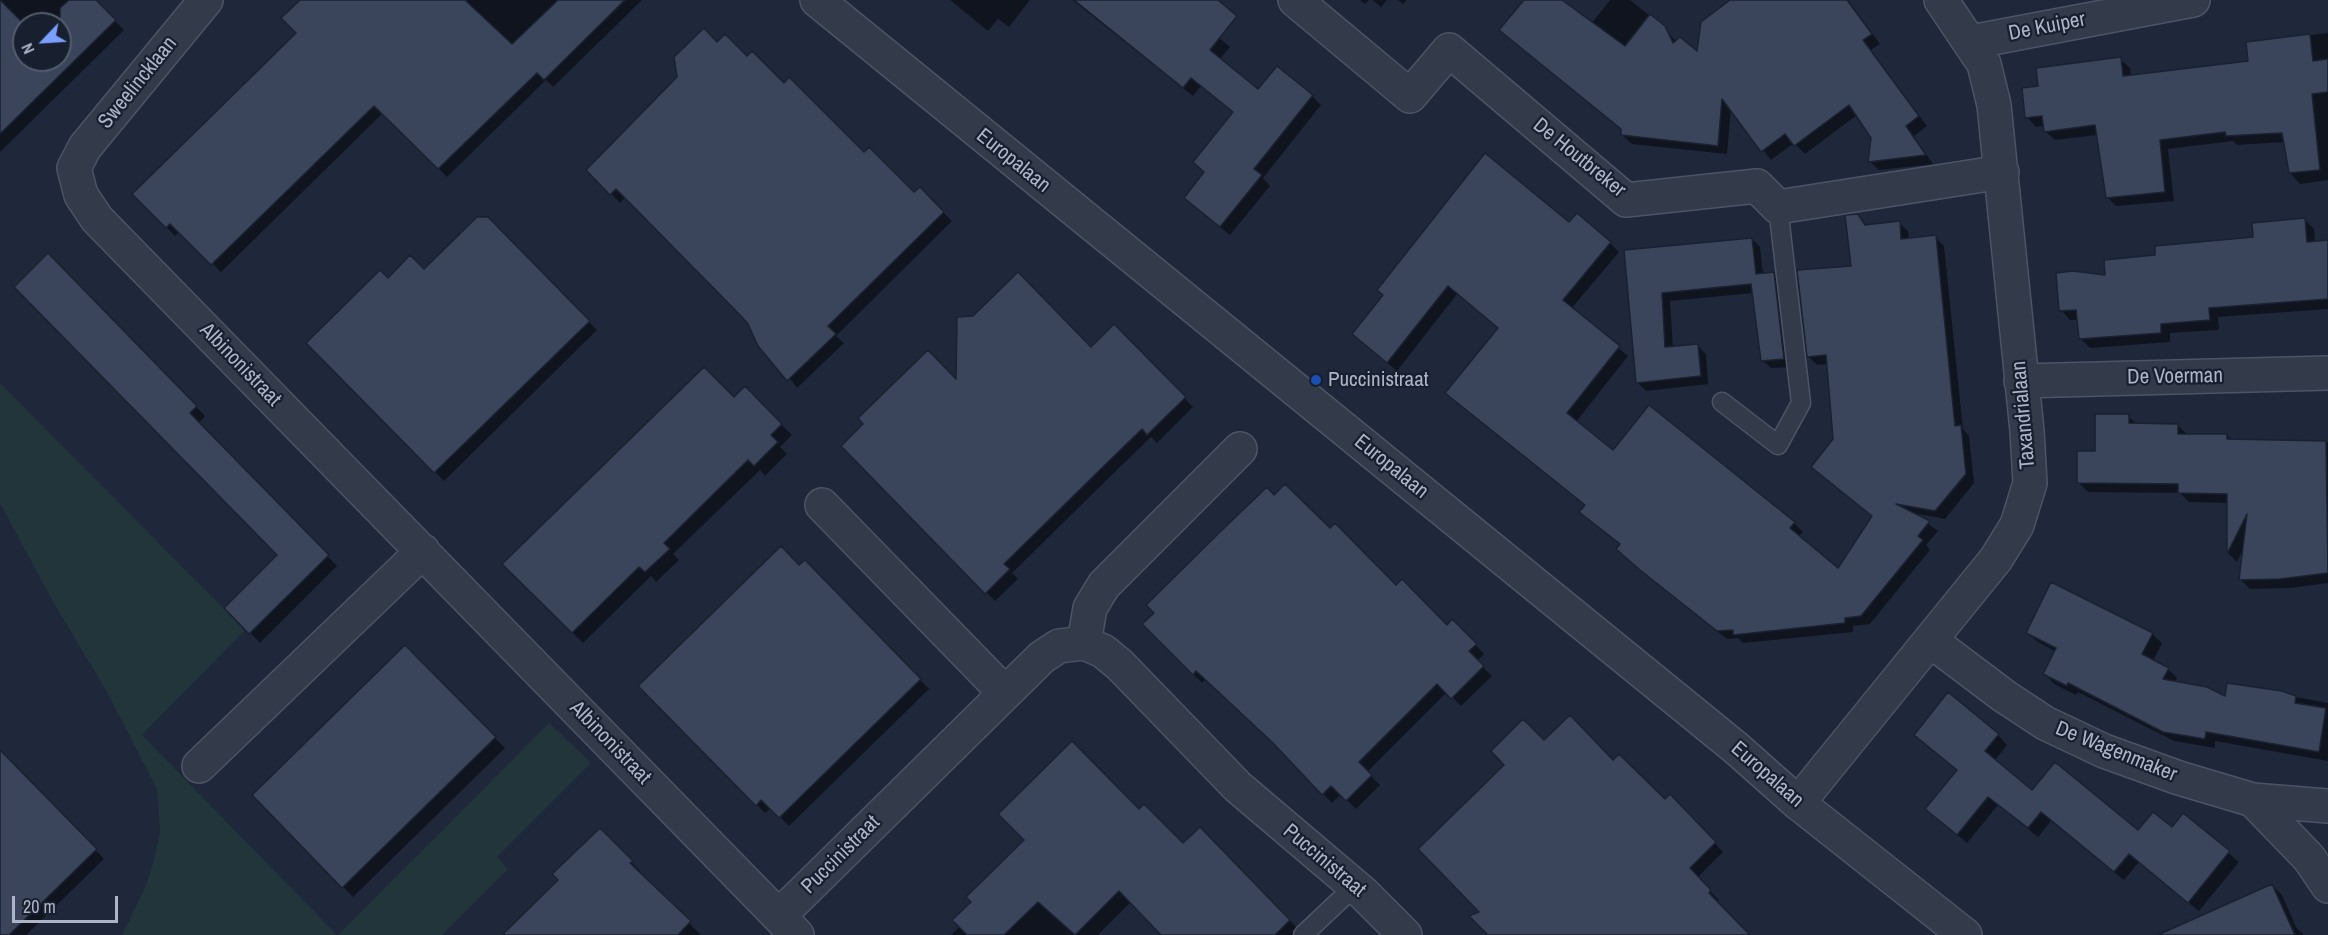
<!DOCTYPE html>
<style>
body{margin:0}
#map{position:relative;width:2328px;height:935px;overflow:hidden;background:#1f273a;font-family:"Archivo Narrow",sans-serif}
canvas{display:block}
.north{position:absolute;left:12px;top:12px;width:60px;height:60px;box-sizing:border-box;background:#181f2f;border:2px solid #545b6c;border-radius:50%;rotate:245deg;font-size:16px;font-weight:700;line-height:24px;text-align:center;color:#adb4c7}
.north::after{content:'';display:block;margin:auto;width:21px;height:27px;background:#7a9fff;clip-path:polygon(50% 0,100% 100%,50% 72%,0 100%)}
.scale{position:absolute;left:12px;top:896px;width:106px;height:27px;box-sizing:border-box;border:3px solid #adb4c7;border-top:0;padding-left:8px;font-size:18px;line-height:21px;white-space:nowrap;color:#adb4c7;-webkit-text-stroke:4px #181f2f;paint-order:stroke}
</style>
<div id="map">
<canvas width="2328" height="935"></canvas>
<div class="north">N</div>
<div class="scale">20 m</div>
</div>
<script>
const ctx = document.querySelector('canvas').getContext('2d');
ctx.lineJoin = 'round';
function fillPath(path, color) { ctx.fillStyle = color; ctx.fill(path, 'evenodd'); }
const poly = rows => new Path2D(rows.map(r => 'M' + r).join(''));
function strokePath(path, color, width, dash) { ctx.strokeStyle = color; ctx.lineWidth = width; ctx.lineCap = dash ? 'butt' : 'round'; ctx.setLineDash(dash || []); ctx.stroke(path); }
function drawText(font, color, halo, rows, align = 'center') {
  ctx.font = font + ' "Archivo Narrow",sans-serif'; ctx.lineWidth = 4.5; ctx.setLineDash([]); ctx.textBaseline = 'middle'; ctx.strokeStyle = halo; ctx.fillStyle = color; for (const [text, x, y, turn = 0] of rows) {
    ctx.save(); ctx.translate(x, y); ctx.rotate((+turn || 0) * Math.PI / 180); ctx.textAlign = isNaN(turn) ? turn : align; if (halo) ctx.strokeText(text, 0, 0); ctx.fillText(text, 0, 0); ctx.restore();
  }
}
fillPath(poly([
 [0,383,245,630,142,735,337,935,122,935,145,888,154,860,160,832,157,789,107,692,52,600,0,503],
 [549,723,591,763,497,857,508,869,442,935,338,935]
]), '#21353b');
fillPath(poly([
 [0,0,94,0,124,30,0,152],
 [24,24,60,24,60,60,24,60],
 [302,0,642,0,553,87,546,80,447,177,383,113,221,272,180,231,175,236,134,194,298,33],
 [950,0,1030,0,1009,27,998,19,988,31],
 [1072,0,1174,0,1230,47,1219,60,1258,91,1312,96,1321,105,1263,178,1270,186,1230,235,1195,207,1206,173,1234,113,1201,86,1193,96],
 [1360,0,1369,0,1365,4],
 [1372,0,1387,0,1381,7],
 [1398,0,1407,0,1403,4],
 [1610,0,1630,0,1664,27,1676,42,1698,54,1733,0,1848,0,1880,44,1871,50,1927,126,1914,136,1933,164,1879,170,1869,161,1873,137,1857,115,1805,154,1794,143,1771,160,1731,109,1727,154,1632,144,1622,135,1623,130,1528,52,1591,24],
 [2328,33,2328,180,2300,184,2291,174,2285,142,2237,145,2233,141,2168,149,2174,201,2116,206,2107,197,2098,135,2055,140,2045,131,2045,126,2036,127,2027,117,2040,87,2120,59,2130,68,2131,77,2250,62,2248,43],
 [717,44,747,58,784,85,914,194,920,189,952,221,836,336,844,343,797,388,749,323,626,197,620,203,588,170],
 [1857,215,1867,226,1899,223,1908,231,1909,239,1935,237,1944,246,1963,429,1969,436,1974,483,1945,519,1913,513,1938,531,1926,545,1930,550,1870,624,1853,626,1853,632,1743,643,1738,638,1727,639,1651,579,1627,558,1621,545,1581,512,1586,506,1447,393,1499,328,1457,294,1397,371,1362,342,1384,296,1570,224,1610,243,1619,252,1571,309,1628,356,1576,422,1613,452,1794,523,1803,532,1798,537,1838,570,1873,517,1822,475,1835,439,1828,364,1817,365,1808,356,1853,267],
 [487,219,597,330,444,481,308,343,388,280,424,271],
 [2304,219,2314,229,2315,243,2328,242,2328,309,2218,317,2219,330,2170,333,2170,342,2090,348,2080,338,2079,320,2070,320,2061,310,2107,277,2157,257,2255,239],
 [1752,239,1760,247,1763,275,1774,274,1782,282,1792,367,1771,368,1762,360,1754,293,1670,301,1673,348,1697,345,1706,354,1708,384,1646,391,1638,383,1625,252],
 [48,255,205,416,199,423,337,566,260,643,226,608,279,555],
 [1114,326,1193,407,1157,443,1151,437,1120,467,1012,573,1018,579,995,601,843,446,958,382,1091,349],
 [745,389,792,435,780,447,787,454,765,476,760,470,673,554,679,560,656,582,651,576,583,643,504,564],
 [2128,416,2137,424,2177,425,2188,435,2227,435,2232,441,2328,442,2328,583,2290,588,2250,589,2241,580,2244,547,2237,562,2228,553,2229,503,2189,502,2180,493,2088,492,2078,482,2097,452],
 [1274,497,1330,530,1447,627,1452,621,1484,654,1477,661,1492,676,1461,706,1447,692,1367,772,1380,785,1356,809,1341,794,1332,803,1278,747,1206,679,1202,683,1144,624],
 [805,562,929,689,789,826,771,808,765,813,641,686],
 [2028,633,2152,634,2162,643,2153,661,2168,669,2177,678,2175,683,2226,699,2228,684,2328,703,2328,761,2215,741,2215,748,2174,741,2078,692,2076,695,2054,684,2045,674,2056,652,2038,642],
 [405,647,505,748,353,897,254,795],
 [1998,735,2007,745,1994,761,2033,792,2139,832,2172,829,2183,815,2239,862,2199,911,2139,862,2124,880,2051,821,2038,837,1998,805,1967,843,1927,809],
 [1544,742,1614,762,1665,801,1679,805,1723,852,1697,878,1719,900,1716,902,1748,935,1490,935,1482,912],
 [0,752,104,859,26,935,0,935],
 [1139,811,1183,845,1200,829,1304,935,1163,935,1131,902,1098,935,951,935,960,926],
 [600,830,640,871,638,873,701,935,504,935,560,880],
 [2272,885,2282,895,2296,927,2304,935,2187,935]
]), '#0007');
const building = poly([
 [0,0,24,24,24,60,60,60,60,8,69,0,96,0,116,20,0,134,0,0],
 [300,0,465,0,512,44,558,0,625,0,544,80,537,73,438,169,374,106,211,265,170,224,166,228,132,194,296,33,281,18,300,0],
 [1074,0,1218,0,1237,16,1210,50,1258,89,1277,66,1313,95,1254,169,1262,175,1220,227,1184,198,1204,172,1193,162,1233,112,1191,78,1183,88,1074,0],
 [1524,0,1562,0,1625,46,1650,14,1665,26,1673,43,1680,37,1697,51,1701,22,1730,0,1847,0,1872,34,1863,40,1919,116,1906,126,1926,155,1868,162,1871,138,1849,105,1794,146,1785,134,1761,152,1722,99,1718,146,1621,135,1621,129,1499,30,1524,0],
 [704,28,717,42,725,34,747,56,752,51,784,83,789,77,864,152,869,147,914,192,920,187,944,212,828,326,836,334,787,381,758,346,748,324,742,317,616,189,610,195,586,170,677,77,674,57,704,28],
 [2310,34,2313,61,2328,59,2328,92,2312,94,2320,170,2289,173,2282,133,2226,136,2225,132,2160,140,2165,192,2106,198,2095,125,2044,132,2042,116,2025,118,2022,88,2038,86,2036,68,2121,57,2123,76,2248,61,2246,42,2310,34],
 [1485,153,1569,222,1577,213,1611,242,1563,300,1620,346,1567,413,1613,450,1649,405,1795,522,1790,528,1838,568,1872,516,1811,467,1833,439,1826,355,1807,357,1797,270,1851,266,1845,215,1858,214,1865,225,1900,221,1901,239,1936,235,1955,426,1961,425,1966,474,1935,511,1896,504,1930,521,1918,536,1923,540,1861,616,1845,618,1845,623,1733,635,1733,630,1717,631,1640,570,1616,549,1620,544,1579,512,1585,505,1445,393,1498,328,1448,286,1387,363,1352,334,1383,295,1377,290,1485,153],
 [477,217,488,217,590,321,434,473,306,343,380,270,388,278,410,255,424,269,477,217],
 [2305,218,2307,242,2328,240,2328,299,2209,308,2210,320,2161,324,2161,333,2079,339,2076,310,2059,311,2056,273,2073,271,2105,275,2104,260,2155,255,2155,246,2253,237,2252,223,2305,218],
 [1752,238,1756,274,1774,272,1784,359,1761,361,1751,284,1662,293,1665,347,1698,344,1701,376,1636,383,1624,250,1752,238],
 [48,253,197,406,190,413,329,555,249,634,224,608,277,555,14,287,48,253],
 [1018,272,1091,347,1114,324,1186,397,1147,435,1142,429,1111,459,1004,564,1010,569,985,594,841,446,863,424,858,418,928,350,956,379,957,317,973,316,1018,272],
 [704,367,734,397,745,386,782,424,771,435,778,442,754,466,748,460,664,543,670,549,645,572,639,567,572,633,502,564,704,367],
 [2095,414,2129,414,2129,423,2178,424,2178,434,2227,434,2227,439,2326,441,2328,573,2280,579,2239,580,2247,514,2227,554,2227,494,2178,493,2178,484,2077,483,2077,451,2095,451,2095,414],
 [1285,484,1330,528,1335,523,1396,585,1402,579,1447,625,1452,619,1477,644,1469,651,1484,666,1451,699,1437,684,1359,762,1372,775,1346,801,1331,786,1322,795,1273,743,1196,671,1193,675,1142,624,1154,613,1146,605,1222,530,1267,487,1274,495,1285,484],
 [781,546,799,565,805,560,921,679,779,818,761,800,756,806,638,686,781,546],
 [2051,582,2153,633,2142,654,2169,668,2163,679,2207,687,2225,696,2227,683,2282,691,2296,696,2295,703,2326,708,2319,752,2206,732,2205,739,2163,732,2068,683,2067,686,2043,674,2056,648,2026,633,2051,582],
 [405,645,496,737,342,888,252,795,405,645],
 [1948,692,1999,734,1985,751,2032,790,2055,762,2138,830,2153,812,2172,827,2183,813,2230,851,2188,903,2129,854,2114,872,2041,812,2028,828,1988,797,1957,835,1925,809,1957,770,1914,735,1948,692],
 [1570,715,1613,760,1619,754,1665,799,1670,794,1716,842,1690,868,1711,890,1709,893,1750,935,1488,935,1469,916,1479,912,1418,849,1504,765,1491,751,1523,719,1544,740,1570,715],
 [1072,741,1139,809,1144,804,1183,843,1200,827,1290,920,1275,935,1161,935,1119,891,1075,935,1038,902,1004,935,967,935,952,920,971,902,966,897,1024,840,998,814,1072,741],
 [0,750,97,849,9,935,0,935,0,750],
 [600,828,633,861,630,863,691,921,678,935,502,935,558,880,552,874,600,828],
 [2272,884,2295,935,2158,935,2272,884]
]);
fillPath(building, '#3a455b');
strokePath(building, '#1a2131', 1.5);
const service = poly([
 [1722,402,1778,445,1801,403,1778,207],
 [1303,935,1355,886]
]);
const minor = poly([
 [206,0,85,147,74,168,81,195,97,219,797,935],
 [1295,0,1410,96,1449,50,1626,200,1757,186,1778,207,2002,172],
 [1971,42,2193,0],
 [2021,381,2328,373],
 [822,505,1005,693],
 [1931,641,2004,696,2045,723,2104,751,2179,778,2253,800,2328,806],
 [1084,643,1090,608,1104,585,1240,449],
 [199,766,423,551],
 [2253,800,2309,858,2328,886],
 [1798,803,1996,559,2017,525,2030,483,2027,431,1994,105,1984,64,1941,0],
 [779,916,1042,657,1059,646,1084,643,1103,651,1120,665,1238,787,1363,893,1405,935]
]);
const tertiary = poly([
 [817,0,1736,748,1798,803,1965,935]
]);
strokePath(service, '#4d5465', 21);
strokePath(minor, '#4d5465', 36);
strokePath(tertiary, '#4d5465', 36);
strokePath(service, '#333a4a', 18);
strokePath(minor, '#333a4a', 33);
strokePath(tertiary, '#333a4a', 33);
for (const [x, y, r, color] of [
 [1316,380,6,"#1a4fb4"]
]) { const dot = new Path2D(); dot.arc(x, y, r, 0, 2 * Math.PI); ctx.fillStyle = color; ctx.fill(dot); strokePath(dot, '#181f2f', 2); }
drawText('21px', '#adb4c7', '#181f2f', [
 ["De Kuiper",2047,27,-11],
 ["Sweelincklaan",138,83,-51],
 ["De Houtbreker",1579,158,39],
 ["Europalaan",1013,161,39],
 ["Albinonistraat",240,365,46],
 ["De Voerman",2175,377,-1],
 ["Taxandrialaan",2024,415,-95],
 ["Europalaan",1391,467,39],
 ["Albinonistraat",610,743,46],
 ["De Wagenmaker",2116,752,22],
 ["Europalaan",1767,775,41],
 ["Puccinistraat",841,855,-45],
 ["Puccinistraat",1324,861,40]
]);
drawText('21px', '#adb4c7', '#181f2f', [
 ["Puccinistraat",1328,380]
], 'left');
</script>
